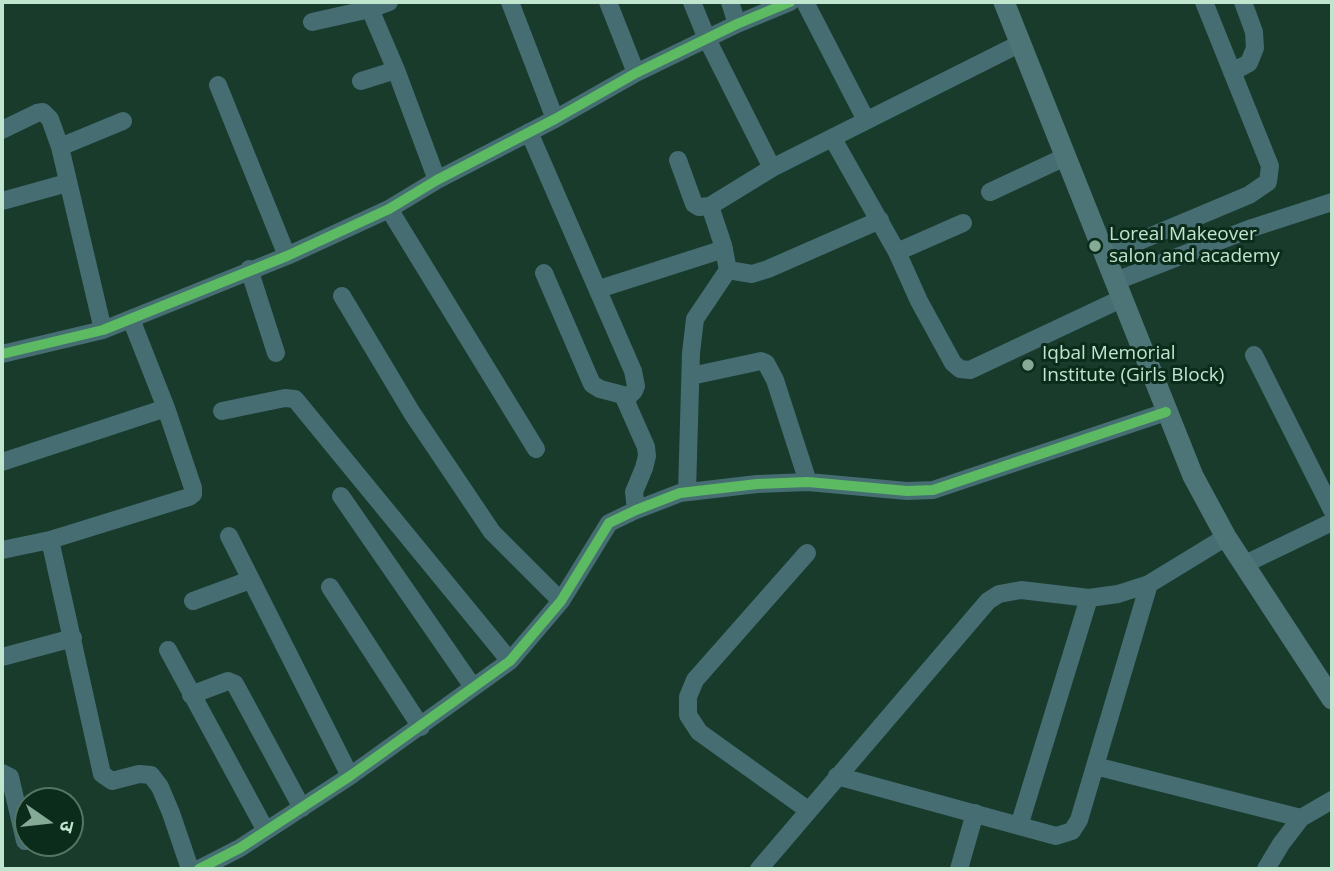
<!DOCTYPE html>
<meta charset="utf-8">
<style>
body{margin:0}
#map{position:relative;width:1334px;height:871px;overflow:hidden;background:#183b2c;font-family:"Open Sans","Noto Sans Devanagari",sans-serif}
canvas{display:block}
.frame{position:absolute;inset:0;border:4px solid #c0e5ce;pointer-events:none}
.north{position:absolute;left:14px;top:787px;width:70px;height:70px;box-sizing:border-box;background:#0b2c1b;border:2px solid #537663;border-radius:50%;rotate:104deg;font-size:19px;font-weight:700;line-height:28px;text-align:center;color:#c0e5ce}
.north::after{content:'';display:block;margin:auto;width:24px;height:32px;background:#85aa95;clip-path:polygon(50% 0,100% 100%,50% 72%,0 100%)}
</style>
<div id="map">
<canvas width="1334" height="871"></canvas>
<div class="frame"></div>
<div class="north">उ</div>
</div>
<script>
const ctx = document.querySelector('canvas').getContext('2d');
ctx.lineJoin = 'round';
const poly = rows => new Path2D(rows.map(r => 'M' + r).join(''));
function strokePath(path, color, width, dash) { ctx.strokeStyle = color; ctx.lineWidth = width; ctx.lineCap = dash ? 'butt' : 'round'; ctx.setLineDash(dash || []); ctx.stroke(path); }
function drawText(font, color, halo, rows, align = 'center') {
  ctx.font = font + ' "Open Sans",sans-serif'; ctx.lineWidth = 6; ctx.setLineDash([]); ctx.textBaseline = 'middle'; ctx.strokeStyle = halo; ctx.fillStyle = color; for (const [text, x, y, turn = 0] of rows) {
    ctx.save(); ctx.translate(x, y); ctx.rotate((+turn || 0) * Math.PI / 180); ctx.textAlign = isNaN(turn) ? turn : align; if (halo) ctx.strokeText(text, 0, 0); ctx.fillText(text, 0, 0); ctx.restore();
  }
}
strokePath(poly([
 [510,2,555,119],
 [608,2,636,73],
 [692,2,707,39,772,168],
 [730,2,737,24],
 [805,2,866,120],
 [370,9,389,2],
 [312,22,370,9,396,70,437,180],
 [1232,72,1249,63,1255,48,1254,32,1243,2],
 [361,81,396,70],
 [218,85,287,256],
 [2,130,37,113,43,112,50,119,60,147,103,330],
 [529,132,633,371,636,386,634,391,626,399],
 [833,139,897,252,919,301,953,363,960,369,970,370,1123,298],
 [60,147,123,121],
 [678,160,694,204,699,207,710,206,772,168,1019,44],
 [990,192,1065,157],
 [2,201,67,183],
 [389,209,536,449],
 [897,252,963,223],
 [1106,255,1249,195,1268,182,1270,166,1204,2],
 [249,269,276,353],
 [728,270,752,274,768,269,880,220],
 [544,273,592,384,600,389,623,395,646,447,647,456,644,468,634,492,636,510],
 [1116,281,1252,228,1332,202],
 [599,289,724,249],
 [342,296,412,413,492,532,561,601],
 [2,354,103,330,287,256,389,209,437,180,555,119,636,73,737,24,790,2],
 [1254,355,1332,510],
 [691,376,761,361,766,363,775,380,808,482],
 [222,411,285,398,295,399,510,661],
 [2,462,166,408],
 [687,492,691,353,695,319,728,270,723,245,710,206],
 [341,496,473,687],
 [229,536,350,776],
 [50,540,102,774,112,781,139,774,151,775,160,787,171,813,190,869],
 [2,550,50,540,189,497,193,494,193,488,166,408,131,319],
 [807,553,695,680,688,697,688,715,699,732,808,810],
 [1245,564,1332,522],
 [330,587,421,727],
 [193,601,250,580],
 [168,650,266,831],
 [2,657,73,638],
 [191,695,228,681,235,684,302,808],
 [1095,766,1301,818],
 [2,773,10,777,25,841],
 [837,776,1056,836,1072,831,1079,820,1149,584],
 [1019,826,1089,598],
 [199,869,240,848,350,776,510,661,561,601,609,523,636,510,680,493,757,484,808,482,907,491,933,490,1166,412],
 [759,869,988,601,999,594,1021,590,1089,598,1118,594,1149,584,1226,537],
 [959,869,975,813],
 [1266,869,1281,844,1301,818,1332,800]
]), '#456d72', 18);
strokePath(poly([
 [1004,2,1193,476,1226,537,1332,699]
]), '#4d7477', 21);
strokePath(poly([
 [2,354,103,330,287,256,389,209,437,180,555,119,636,73,737,24,790,2],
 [199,869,240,848,350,776,510,661,561,601,609,523,636,510,680,493,757,484,808,482,907,491,933,490,1166,412]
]), '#5cba63', 10);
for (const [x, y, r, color] of [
 [1095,246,7,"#85aa95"],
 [1028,365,7,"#85aa95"]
]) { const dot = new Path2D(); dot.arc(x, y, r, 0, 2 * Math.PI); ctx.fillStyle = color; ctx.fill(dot); strokePath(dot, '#0b2c1b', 2.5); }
drawText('19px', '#c0e5ce', '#0b2c1b', [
 ["Loreal Makeover",1109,235],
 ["salon and academy",1109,257],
 ["Iqbal Memorial",1042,354],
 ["Institute (Girls Block)",1042,376]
], 'left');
</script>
